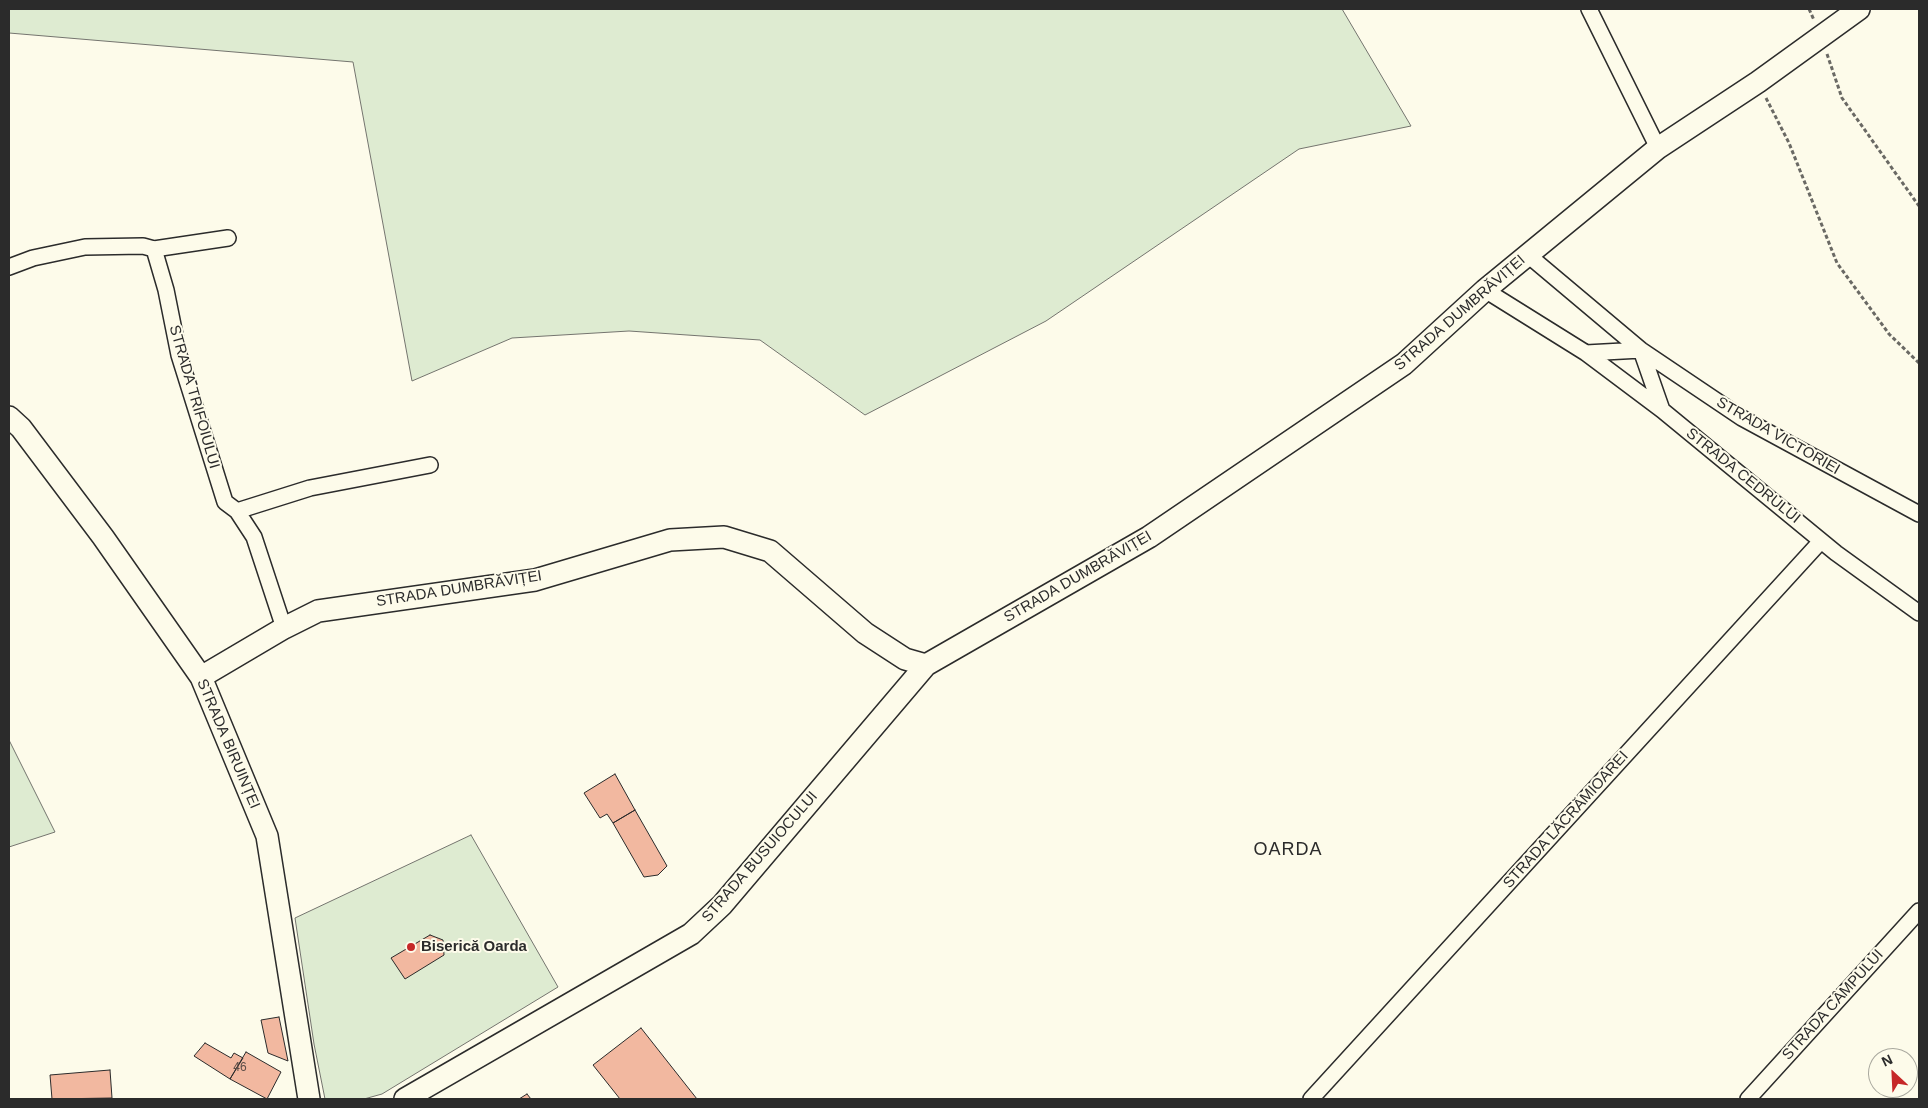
<!DOCTYPE html>
<meta charset="utf-8">
<style>
body{margin:0}
#map{position:relative;width:1928px;height:1108px;overflow:hidden;background:#fdfbea;font-family:Helvetica,sans-serif}
canvas{display:block}
.frame{position:absolute;inset:0;border:10px solid #2b2b2b;pointer-events:none}
.north{position:absolute;left:1868px;top:1048px;width:50px;height:50px;box-sizing:border-box;background:#fdfbea;border:1px solid #a9a89e;border-radius:50%;rotate:335deg;font-size:14px;font-weight:700;line-height:20px;text-align:center;color:#2b2b2b}
.north::after{content:'';display:block;margin:auto;width:18px;height:22px;background:#c62828;clip-path:polygon(50% 0,100% 100%,50% 72%,0 100%)}
</style>
<div id="map">
<canvas width="1928" height="1108"></canvas>
<div class="frame"></div>
<div class="north">N</div>
</div>
<script>
const ctx = document.querySelector('canvas').getContext('2d');
ctx.lineJoin = 'round';
function fillPath(path, color) { ctx.fillStyle = color; ctx.fill(path, 'evenodd'); }
const poly = rows => new Path2D(rows.map(r => 'M' + r).join(''));
function strokePath(path, color, width, dash) { ctx.strokeStyle = color; ctx.lineWidth = width; ctx.lineCap = dash ? 'butt' : 'round'; ctx.setLineDash(dash || []); ctx.stroke(path); }
function drawText(font, color, halo, rows, align = 'center') {
  ctx.font = font + ' Helvetica,sans-serif'; ctx.lineWidth = 4; ctx.setLineDash([]); ctx.textBaseline = 'middle'; ctx.strokeStyle = halo; ctx.fillStyle = color; for (const [text, x, y, turn = 0] of rows) {
    ctx.save(); ctx.translate(x, y); ctx.rotate((+turn || 0) * Math.PI / 180); ctx.textAlign = isNaN(turn) ? turn : align; if (halo) ctx.strokeText(text, 0, 0); ctx.fillText(text, 0, 0); ctx.restore();
  }
}
const green = poly([
 [9,9,1342,9,1411,126,1299,149,1046,321,865,415,760,340,629,331,512,338,412,381,353,62,9,33,9,9],
 [9,740,55,832,9,847,9,740],
 [471,835,558,987,382,1094,364,1099,325,1099,314,1044,295,918,471,835]
]);
fillPath(green, '#deebd1');
strokePath(green, '#74746e', 1);
const building = poly([
 [615,774,635,810,613,823,607,814,600,818,584,793,615,774],
 [635,810,667,866,658,875,644,877,613,823,635,810],
 [430,935,443,940,444,955,405,979,391,958,430,935],
 [279,1017,288,1061,268,1053,261,1020,279,1017],
 [641,1028,697,1099,620,1099,593,1065,641,1028],
 [205,1043,231,1058,234,1053,243,1058,230,1079,194,1056,205,1043],
 [246,1052,281,1072,267,1099,230,1079,246,1052],
 [110,1070,112,1098,52,1099,50,1075,110,1070],
 [527,1094,531,1099,519,1099,527,1094]
]);
fillPath(building, '#f2b8a0');
strokePath(building, '#2b2b2b', 1);
const street = poly([
 [1589,9,1658,148],
 [154,249,166,290,179,355,225,502,237,511,254,537,284,628],
 [1528,255,1641,350,1742,418,1919,514],
 [9,267,33,258,85,247,143,246,154,249,228,238],
 [1485,290,1586,353,1662,410,1836,553,1919,613],
 [1641,350,1662,410],
 [1586,353,1641,350],
 [237,511,310,488,430,465],
 [1311,1099,1821,541],
 [1748,1099,1919,911]
]);
const secondary = poly([
 [9,417,21,428,103,537,201,677,267,836,309,1099],
 [201,677,284,628,318,611,535,580,670,540,724,537,770,551,865,633,905,659,926,665],
 [405,1099,691,934,722,905,926,665,1149,537,1404,364,1485,290,1658,148,1758,82,1859,9]
]);
strokePath(street, '#2b2b2b', 18);
strokePath(secondary, '#2b2b2b', 24);
strokePath(poly([
 [1809,9,1814,20],
 [1827,54,1842,98,1919,206],
 [1766,98,1789,143,1837,263,1889,334,1919,363]
]), '#6a6964', 3, [4, 2.5]);
strokePath(street, '#fdfbea', 15);
strokePath(secondary, '#fdfbea', 21);
for (const [x, y, r, color] of [
 [411,947,5,"#c62828"]
]) { const dot = new Path2D(); dot.arc(x, y, r, 0, 2 * Math.PI); ctx.fillStyle = color; ctx.fill(dot); strokePath(dot, '#fdfbea', 2); }
drawText('12px', '#5d4e48', null, [
 ["46",240,1068]
]);
drawText('15px', '#2b2b2b', '#fdfbea', [
 ["STRADA DUMBRĂVIȚEI",1460,313,-41],
 ["STRADA TRIFOIULUI",194,397,74],
 ["STRADA VICTORIEI",1778,436,30],
 ["STRADA CEDRULUI",1743,476,39],
 ["STRADA DUMBRĂVIȚEI",1078,577,-30],
 ["STRADA DUMBRĂVIȚEI",459,589,-9],
 ["STRADA BIRUINȚEI",228,744,67],
 ["STRADA LĂCRĂMIOAREI",1566,820,-48],
 ["STRADA BUSUIOCULUI",760,857,-49],
 ["STRADA CÂMPULUI",1833,1005,-48]
]);
drawText('bold 15px', '#2b2b2b', '#fdfbea', [
 ["Biserică Oarda",421,947]
], 'left');
ctx.letterSpacing = '1px';
drawText('18px', '#2b2b2b', '#fdfbea', [
 ["OARDA",1288,850]
]);
ctx.letterSpacing = '0px';
</script>
